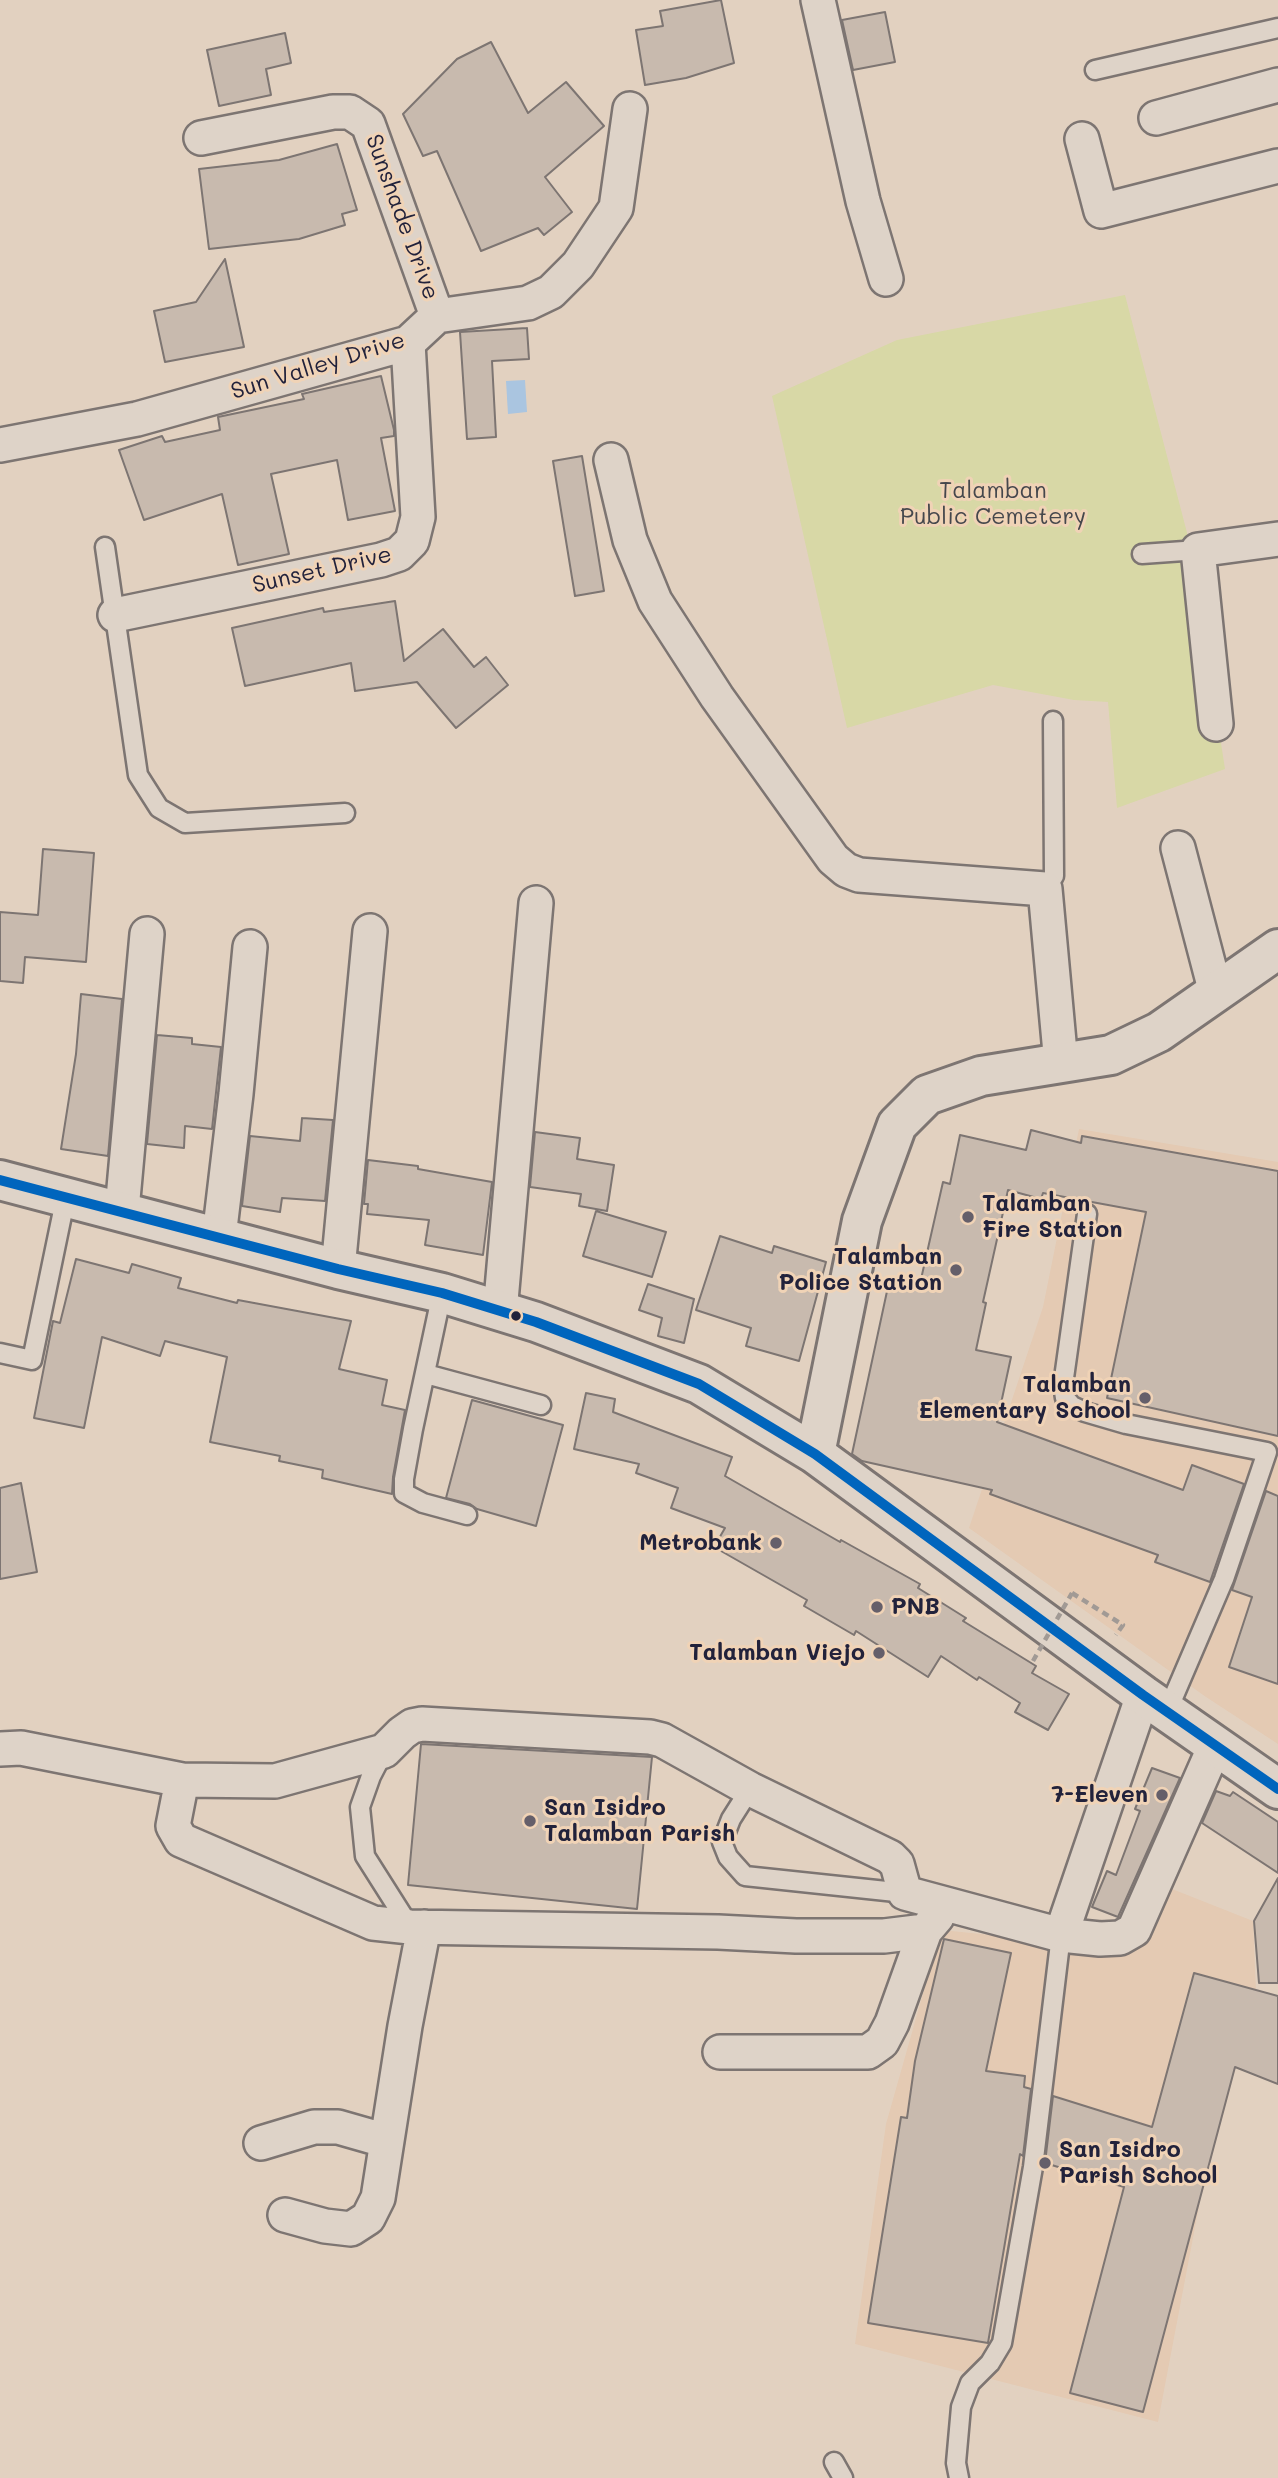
<!DOCTYPE html>
<style>
body{margin:0}
canvas{display:block;background:#e2d1c0}
</style>
<canvas width="1278" height="2478"></canvas>
<script>
const ctx = document.querySelector('canvas').getContext('2d');
ctx.lineJoin = 'round';
function fillPath(path, color) { ctx.fillStyle = color; ctx.fill(path, 'evenodd'); }
const poly = rows => new Path2D(rows.map(r => 'M' + r).join(''));
function strokePath(path, color, width, dash) { ctx.strokeStyle = color; ctx.lineWidth = width; ctx.lineCap = dash ? 'butt' : 'round'; ctx.setLineDash(dash || []); ctx.stroke(path); }
function drawText(font, color, halo, rows, align = 'center') {
  ctx.font = font + ' Mali,sans-serif'; ctx.lineWidth = 6; ctx.setLineDash([]); ctx.textBaseline = 'middle'; ctx.strokeStyle = halo; ctx.fillStyle = color; for (const [text, x, y, turn = 0] of rows) {
    ctx.save(); ctx.translate(x, y); ctx.rotate((+turn || 0) * Math.PI / 180); ctx.textAlign = isNaN(turn) ? turn : align; if (halo) ctx.strokeText(text, 0, 0); ctx.fillText(text, 0, 0); ctx.restore();
  }
}
fillPath(poly([
 [1079,1129,1278,1162,1278,1744,1206,1697,969,1528,1043,1307],
 [1162,1885,1253,1921,1256,1991,1200,2201,1158,2422,855,2344,886,2124,941,1930,1133,1949]
]), '#e4cab3');
fillPath(poly([
 [1125,295,1191,548,1225,769,1117,808,1108,702,1074,700,993,685,847,728,772,396,897,340]
]), '#d8d8a6');
fillPath(poly([
 [525,380,527,412,508,414,506,381]
]), '#aac5e0');
const building = poly([
 [721,0,734,63,686,78,645,85,636,30,663,26,660,11,721,0],
 [885,12,895,62,853,70,842,20,885,12],
 [285,33,291,63,266,69,271,95,219,106,207,50,285,33],
 [491,42,528,113,566,82,604,126,545,177,572,212,544,235,538,228,481,251,437,151,423,156,403,114,457,59,491,42],
 [337,144,357,210,342,214,345,225,299,239,209,249,199,169,279,160,337,144],
 [225,259,244,347,165,362,154,311,196,302,225,259],
 [527,328,529,359,492,361,496,437,467,439,460,332,527,328],
 [381,376,394,430,394,436,381,438,395,511,348,520,337,460,271,474,289,554,238,565,222,494,144,520,119,450,162,436,165,442,220,430,218,417,304,399,302,394,381,376],
 [582,456,604,591,575,596,553,461,582,456],
 [395,601,404,661,443,629,474,667,486,657,508,685,456,728,417,682,355,691,351,663,245,686,232,628,323,608,324,612,395,601],
 [43,849,94,853,86,962,25,957,23,983,0,981,0,912,38,915,43,849],
 [81,994,122,999,108,1156,61,1149,76,1054,81,994],
 [157,1035,192,1038,192,1044,221,1047,212,1129,185,1126,184,1148,147,1144,157,1035],
 [302,1118,333,1120,325,1201,282,1198,280,1212,242,1206,250,1136,300,1141,302,1118],
 [1031,1130,1081,1143,1082,1136,1278,1171,1278,1436,1107,1398,1146,1212,1043,1193,1041,1199,1008,1190,983,1302,986,1303,976,1350,1011,1357,997,1422,1183,1490,1192,1465,1244,1484,1210,1582,1155,1562,1158,1555,990,1494,992,1490,862,1461,852,1454,889,1282,919,1288,943,1182,950,1184,960,1135,1026,1150,1031,1130],
 [535,1132,580,1138,577,1159,614,1165,607,1211,579,1206,581,1194,530,1187,535,1132],
 [368,1160,418,1166,418,1169,492,1182,483,1255,425,1245,429,1220,367,1214,368,1204,364,1204,368,1160],
 [596,1211,666,1232,652,1277,583,1256,596,1211],
 [720,1236,772,1253,774,1246,826,1262,799,1361,746,1346,751,1328,696,1310,720,1236],
 [76,1259,129,1273,132,1264,181,1278,178,1288,237,1303,238,1300,351,1321,339,1369,387,1380,382,1405,405,1410,393,1477,392,1494,322,1478,323,1470,279,1461,280,1456,210,1442,227,1357,165,1341,160,1356,102,1337,84,1428,34,1418,53,1321,60,1323,76,1259],
 [648,1284,694,1299,684,1343,658,1336,662,1318,639,1310,648,1284],
 [586,1393,615,1399,613,1412,732,1457,725,1476,840,1542,841,1540,920,1584,918,1588,966,1618,963,1621,1036,1666,1032,1673,1069,1694,1048,1730,1015,1712,1020,1703,979,1677,977,1680,941,1656,928,1677,856,1631,854,1635,804,1606,807,1600,714,1547,725,1528,671,1508,678,1488,636,1473,639,1464,574,1449,586,1393],
 [472,1400,563,1425,536,1526,477,1509,470,1504,446,1498,472,1400],
 [21,1483,37,1572,0,1579,0,1488,21,1483],
 [1266,1491,1278,1496,1278,1684,1229,1667,1252,1597,1232,1590,1266,1491],
 [421,1744,652,1757,637,1909,408,1885,421,1744],
 [1152,1768,1180,1778,1118,1917,1092,1907,1107,1871,1116,1875,1140,1811,1135,1809,1152,1768],
 [1216,1791,1230,1796,1233,1792,1278,1822,1278,1873,1202,1823,1216,1791],
 [1278,1878,1278,1983,1259,1983,1254,1921,1278,1878],
 [944,1939,1011,1953,986,2071,1025,2076,1024,2087,1031,2089,1023,2156,1020,2154,988,2343,868,2323,901,2117,907,2118,915,2061,944,1939],
 [1194,1973,1278,1996,1278,2084,1235,2067,1143,2412,1070,2393,1124,2187,1045,2163,1053,2096,1152,2127,1194,1973]
]);
fillPath(building, '#c8baae');
strokePath(building, '#7d7572', 2);
const service = poly([
 [1095,70,1278,28],
 [105,547,138,775,159,808,185,823,345,813],
 [1142,554,1198,550],
 [1045,889,1054,876,1053,721],
 [1087,1214,1063,1385,1065,1398,1072,1406,1085,1412,1126,1424,1267,1452,1224,1579,1167,1712],
 [442,1293,413,1429,404,1479,404,1493,423,1503,467,1515],
 [0,1353,32,1360,66,1196],
 [426,1374,541,1405],
 [384,1751,371,1776,360,1807,365,1856,410,1927],
 [750,1789,731,1819,722,1842,728,1857,745,1876,905,1893],
 [834,2462,843,2478],
 [959,2478,956,2463,961,2407,970,2383,990,2363,1002,2343,1033,2167,1061,1935]
]);
const minor = poly([
 [818,0,863,201,886,279],
 [1156,118,1278,85],
 [201,138,333,112,350,112,368,124,437,316],
 [1082,139,1101,211,1278,166],
 [0,445,137,419,408,343,437,316,528,303,551,292,578,265,616,208,630,109],
 [611,460,630,540,655,601,717,697,833,859,846,870,859,875,1045,889,1061,1064],
 [115,615,381,560,399,554,412,541,418,517,408,343],
 [1216,724,1198,550,1278,539],
 [1178,848,1216,993],
 [122,1210,147,934],
 [219,1237,236,1094,250,947],
 [338,1269,370,931],
 [500,1312,536,903],
 [0,1749,21,1748,182,1780,275,1781,384,1751,402,1733,412,1726,422,1724,650,1737,662,1740,750,1789,890,1857,897,1864,905,1893,1061,1935,1100,1939,1120,1938,1134,1930,1215,1746],
 [182,1780,173,1826,181,1840,373,1923,410,1927,718,1932,796,1936,884,1936,925,1931],
 [1061,1935,1143,1695],
 [720,2052,868,2052,882,2042,892,2023,925,1931,937,1917],
 [261,2143,314,2127,338,2127,387,2141],
 [285,2215,325,2226,351,2229,368,2218,378,2198,405,2026,424,1927]
]);
const secondary = poly([
 [0,1180,338,1269,442,1293,536,1322,699,1384,815,1454,1143,1695,1278,1789],
 [815,1454,862,1221,897,1125,927,1095,981,1076,1111,1055,1159,1032,1278,949]
]);
strokePath(service, '#7d7572', 23);
strokePath(minor, '#7d7572', 38);
strokePath(secondary, '#7d7572', 44);
strokePath(poly([
 [1072,1593,1123,1625,1116,1635]
]), '#a19a95', 4.5, [7, 5]);
strokePath(service, '#ded3c8', 18);
strokePath(minor, '#ded3c8', 33);
strokePath(secondary, '#ded3c8', 38);
strokePath(poly([
 [1033,1661,1072,1593]
]), '#a19a95', 4.5, [7, 5]);
strokePath(poly([
 [0,1180,338,1269,442,1293,536,1322,699,1384,815,1454,1143,1695,1278,1789]
]), '#0065bd', 10);
for (const [x, y, r, color] of [
 [968,1217,7,"#655f6a"],
 [956,1270,7,"#655f6a"],
 [516,1316,6,"#22223b"],
 [1145,1398,7,"#655f6a"],
 [776,1543,7,"#655f6a"],
 [877,1607,7,"#655f6a"],
 [879,1653,7,"#655f6a"],
 [1162,1795,7,"#655f6a"],
 [530,1821,7,"#655f6a"],
 [1045,2163,7,"#655f6a"]
]) { const dot = new Path2D(); dot.arc(x, y, r, 0, 2 * Math.PI); ctx.fillStyle = color; ctx.fill(dot); strokePath(dot, '#f0d3b6', 2.5); }
drawText('23px', '#22223b', '#f0d3b6', [
 ["Sunshade Drive",402,217,70],
 ["Sun Valley Drive",318,366,-17],
 ["Sunset Drive",322,570,-13]
]);
drawText('23px', '#45474c', '#f0d3b6', [
 ["Talamban",993,491],
 ["Public Cemetery",993,517]
]);
drawText('bold 23px', '#22223b', '#f0d3b6', [
 ["Talamban",982,1204,"left"],
 ["Fire Station",982,1230,"left"],
 ["Talamban",942,1257],
 ["Police Station",942,1283],
 ["Talamban",1131,1385],
 ["Elementary School",1131,1411],
 ["Metrobank",762,1543],
 ["PNB",891,1607,"left"],
 ["Talamban Viejo",865,1653],
 ["7-Eleven",1148,1795],
 ["San Isidro",544,1808,"left"],
 ["Talamban Parish",544,1834,"left"],
 ["San Isidro",1059,2150,"left"],
 ["Parish School",1059,2176,"left"]
], 'right');
</script>
